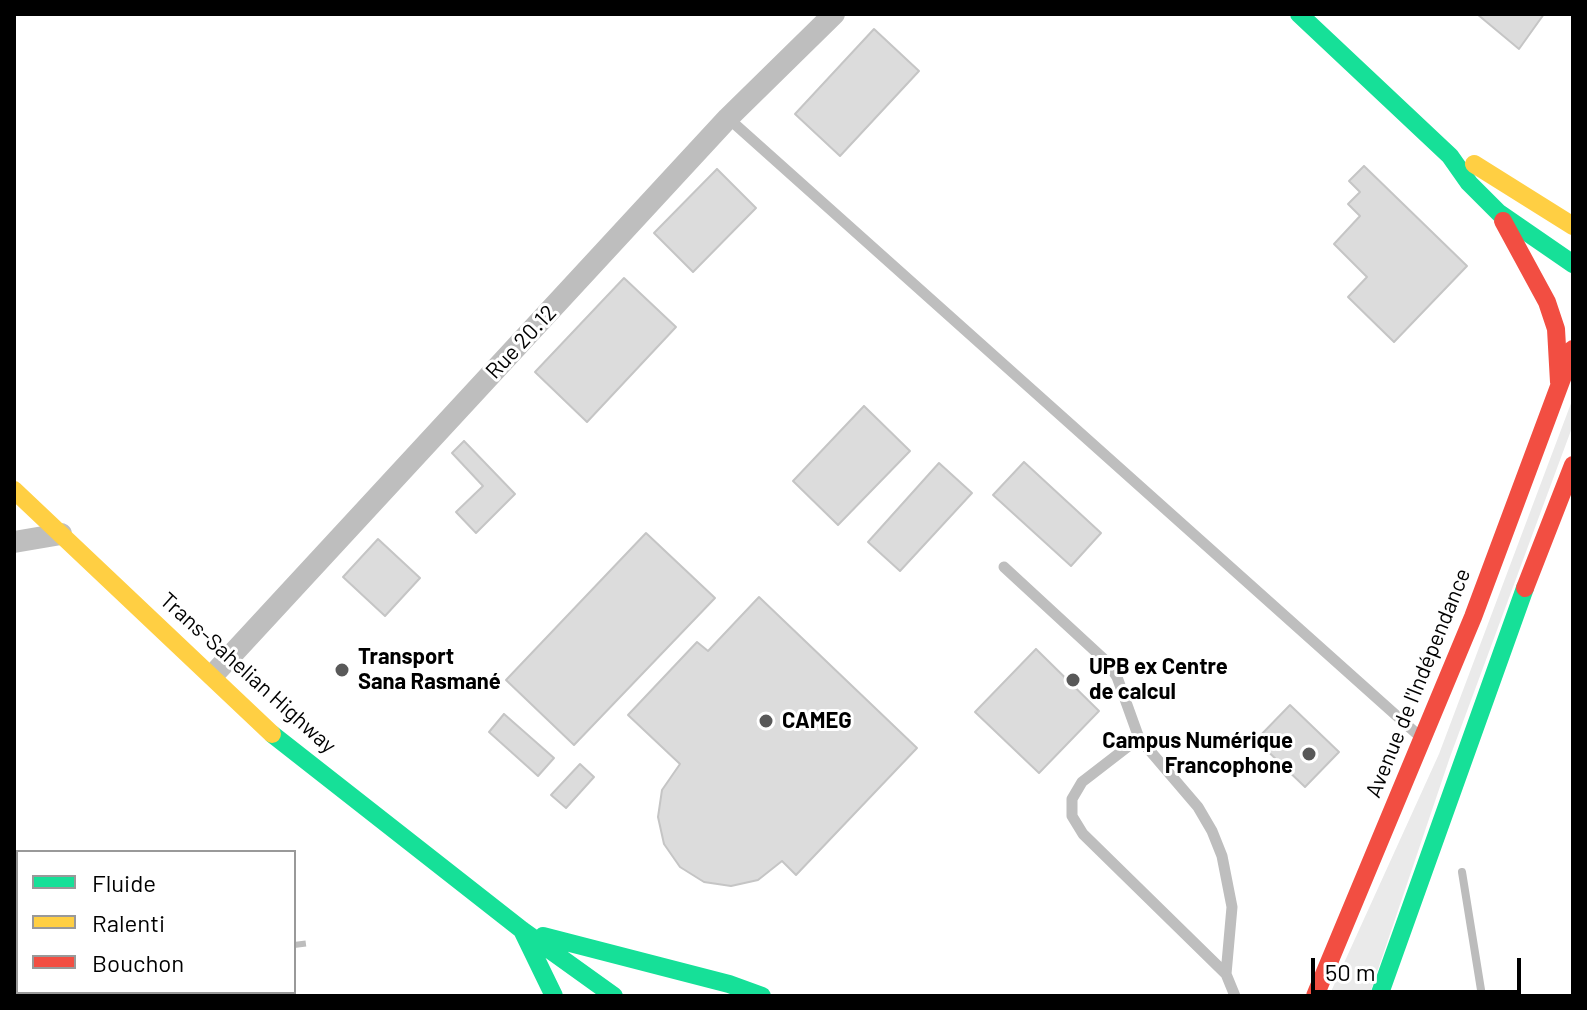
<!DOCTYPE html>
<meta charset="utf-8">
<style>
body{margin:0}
#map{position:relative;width:1587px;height:1010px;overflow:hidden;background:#fff;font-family:Barlow,sans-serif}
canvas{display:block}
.frame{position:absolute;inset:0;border:16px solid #000;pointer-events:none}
.legend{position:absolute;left:16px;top:850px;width:280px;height:144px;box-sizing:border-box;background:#fff;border:2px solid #999;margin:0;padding:10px 14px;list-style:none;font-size:24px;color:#000}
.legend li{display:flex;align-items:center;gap:16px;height:40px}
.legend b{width:40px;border:2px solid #999}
.scale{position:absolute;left:1311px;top:958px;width:210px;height:36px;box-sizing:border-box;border:4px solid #000;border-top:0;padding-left:10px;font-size:24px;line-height:28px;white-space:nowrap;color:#000;-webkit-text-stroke:6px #fff;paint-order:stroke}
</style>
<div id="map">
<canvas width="1587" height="1010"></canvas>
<div class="frame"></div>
<ul class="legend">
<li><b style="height:10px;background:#16e098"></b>Fluide</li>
<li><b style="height:10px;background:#ffcf43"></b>Ralenti</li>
<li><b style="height:10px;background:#f24e42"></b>Bouchon</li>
</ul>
<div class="scale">50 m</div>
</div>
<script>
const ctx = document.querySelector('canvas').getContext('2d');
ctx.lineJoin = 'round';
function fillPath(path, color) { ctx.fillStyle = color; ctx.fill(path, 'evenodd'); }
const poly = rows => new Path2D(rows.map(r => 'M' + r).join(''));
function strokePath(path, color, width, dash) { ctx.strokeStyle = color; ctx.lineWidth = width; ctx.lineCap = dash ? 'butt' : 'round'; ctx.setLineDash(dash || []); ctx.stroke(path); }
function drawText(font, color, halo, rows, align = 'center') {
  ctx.font = font + ' Barlow,sans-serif'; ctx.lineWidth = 6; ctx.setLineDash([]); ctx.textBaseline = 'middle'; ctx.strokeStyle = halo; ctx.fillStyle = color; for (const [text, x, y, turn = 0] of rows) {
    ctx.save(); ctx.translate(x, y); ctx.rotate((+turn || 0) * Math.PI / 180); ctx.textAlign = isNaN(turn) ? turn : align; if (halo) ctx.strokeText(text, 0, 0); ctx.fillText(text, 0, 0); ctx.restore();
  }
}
fillPath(poly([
 [1573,398,1573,425,1450,757,1369,996,1329,996,1439,754]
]), '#eaeaea');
strokePath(poly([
 [1462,872,1482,996]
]), '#bcbcbc', 8);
const building = poly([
 [1477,14,1544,14,1519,49,1477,14],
 [874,29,919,71,840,156,795,114,874,29],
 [1364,166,1467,266,1394,342,1348,297,1367,277,1334,244,1360,216,1348,204,1360,192,1349,181,1364,166],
 [717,169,756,208,693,272,654,233,717,169],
 [624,278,676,327,587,422,535,372,624,278],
 [864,406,910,451,838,525,793,481,864,406],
 [464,441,515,494,476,533,456,512,483,486,452,453,464,441],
 [1024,462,1101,533,1071,566,993,495,1024,462],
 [939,463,972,493,900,571,868,542,939,463],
 [646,533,715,598,574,745,506,680,646,533],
 [378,539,420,578,385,616,343,577,378,539],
 [759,597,917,748,796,875,782,861,758,880,731,886,704,882,680,867,664,844,658,817,662,790,680,764,628,715,697,642,708,651,759,597],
 [1036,649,1099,711,1039,773,975,712,1036,649],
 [1290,705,1339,752,1305,787,1256,740,1290,705],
 [504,714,554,758,538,776,489,732,504,714],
 [580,764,594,777,566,808,551,795,580,764]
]);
fillPath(building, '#dcdcdc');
strokePath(building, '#c5c5c5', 2);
strokePath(poly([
 [728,118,1417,734],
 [1004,567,1107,662,1117,677,1139,738,1198,807,1212,831,1222,856,1232,907,1226,974],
 [1139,738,1082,782,1072,799,1072,816,1083,834,1226,974,1235,996]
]), '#bebebe', 11);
strokePath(poly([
 [14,542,61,534],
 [213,675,728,118,834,14]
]), '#bebebe', 22);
strokePath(poly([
 [1299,14,1450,156,1469,183,1499,213,1573,264],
 [272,734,522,930,614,996],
 [522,930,554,996],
 [543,936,729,984,762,996],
 [1379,996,1525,588]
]), '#16e098', 18);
strokePath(poly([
 [1474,164,1573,226],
 [14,490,272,734]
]), '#ffcf43', 18);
strokePath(poly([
 [1503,221,1547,302,1556,329,1559,382],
 [1525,588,1573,465],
 [1315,996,1473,617,1573,349]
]), '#f24e42', 18);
strokePath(poly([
 [294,945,309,943],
 [21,996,42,992]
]), '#bdbdbd', 6, [12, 4, 2, 4]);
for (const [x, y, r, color] of [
 [342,670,8,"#595959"],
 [1073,680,8,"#595959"],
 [766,721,8,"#595959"],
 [1309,754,8,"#595959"]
]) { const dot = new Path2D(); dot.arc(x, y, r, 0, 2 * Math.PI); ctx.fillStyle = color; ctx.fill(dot); strokePath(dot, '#fff', 3); }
drawText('22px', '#000', '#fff', [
 ["Rue 20.12",521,342,-47],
 ["Trans-Sahelian Highway",248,673,42],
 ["Avenue de l'Indépendance",1418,683,-68]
]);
drawText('bold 22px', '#000', '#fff', [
 ["Transport",358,657],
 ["Sana Rasmané",358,682],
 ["UPB ex Centre",1089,667],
 ["de calcul",1089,692],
 ["CAMEG",782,721],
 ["Campus Numérique",1293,741,"right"],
 ["Francophone",1293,766,"right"]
], 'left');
</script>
